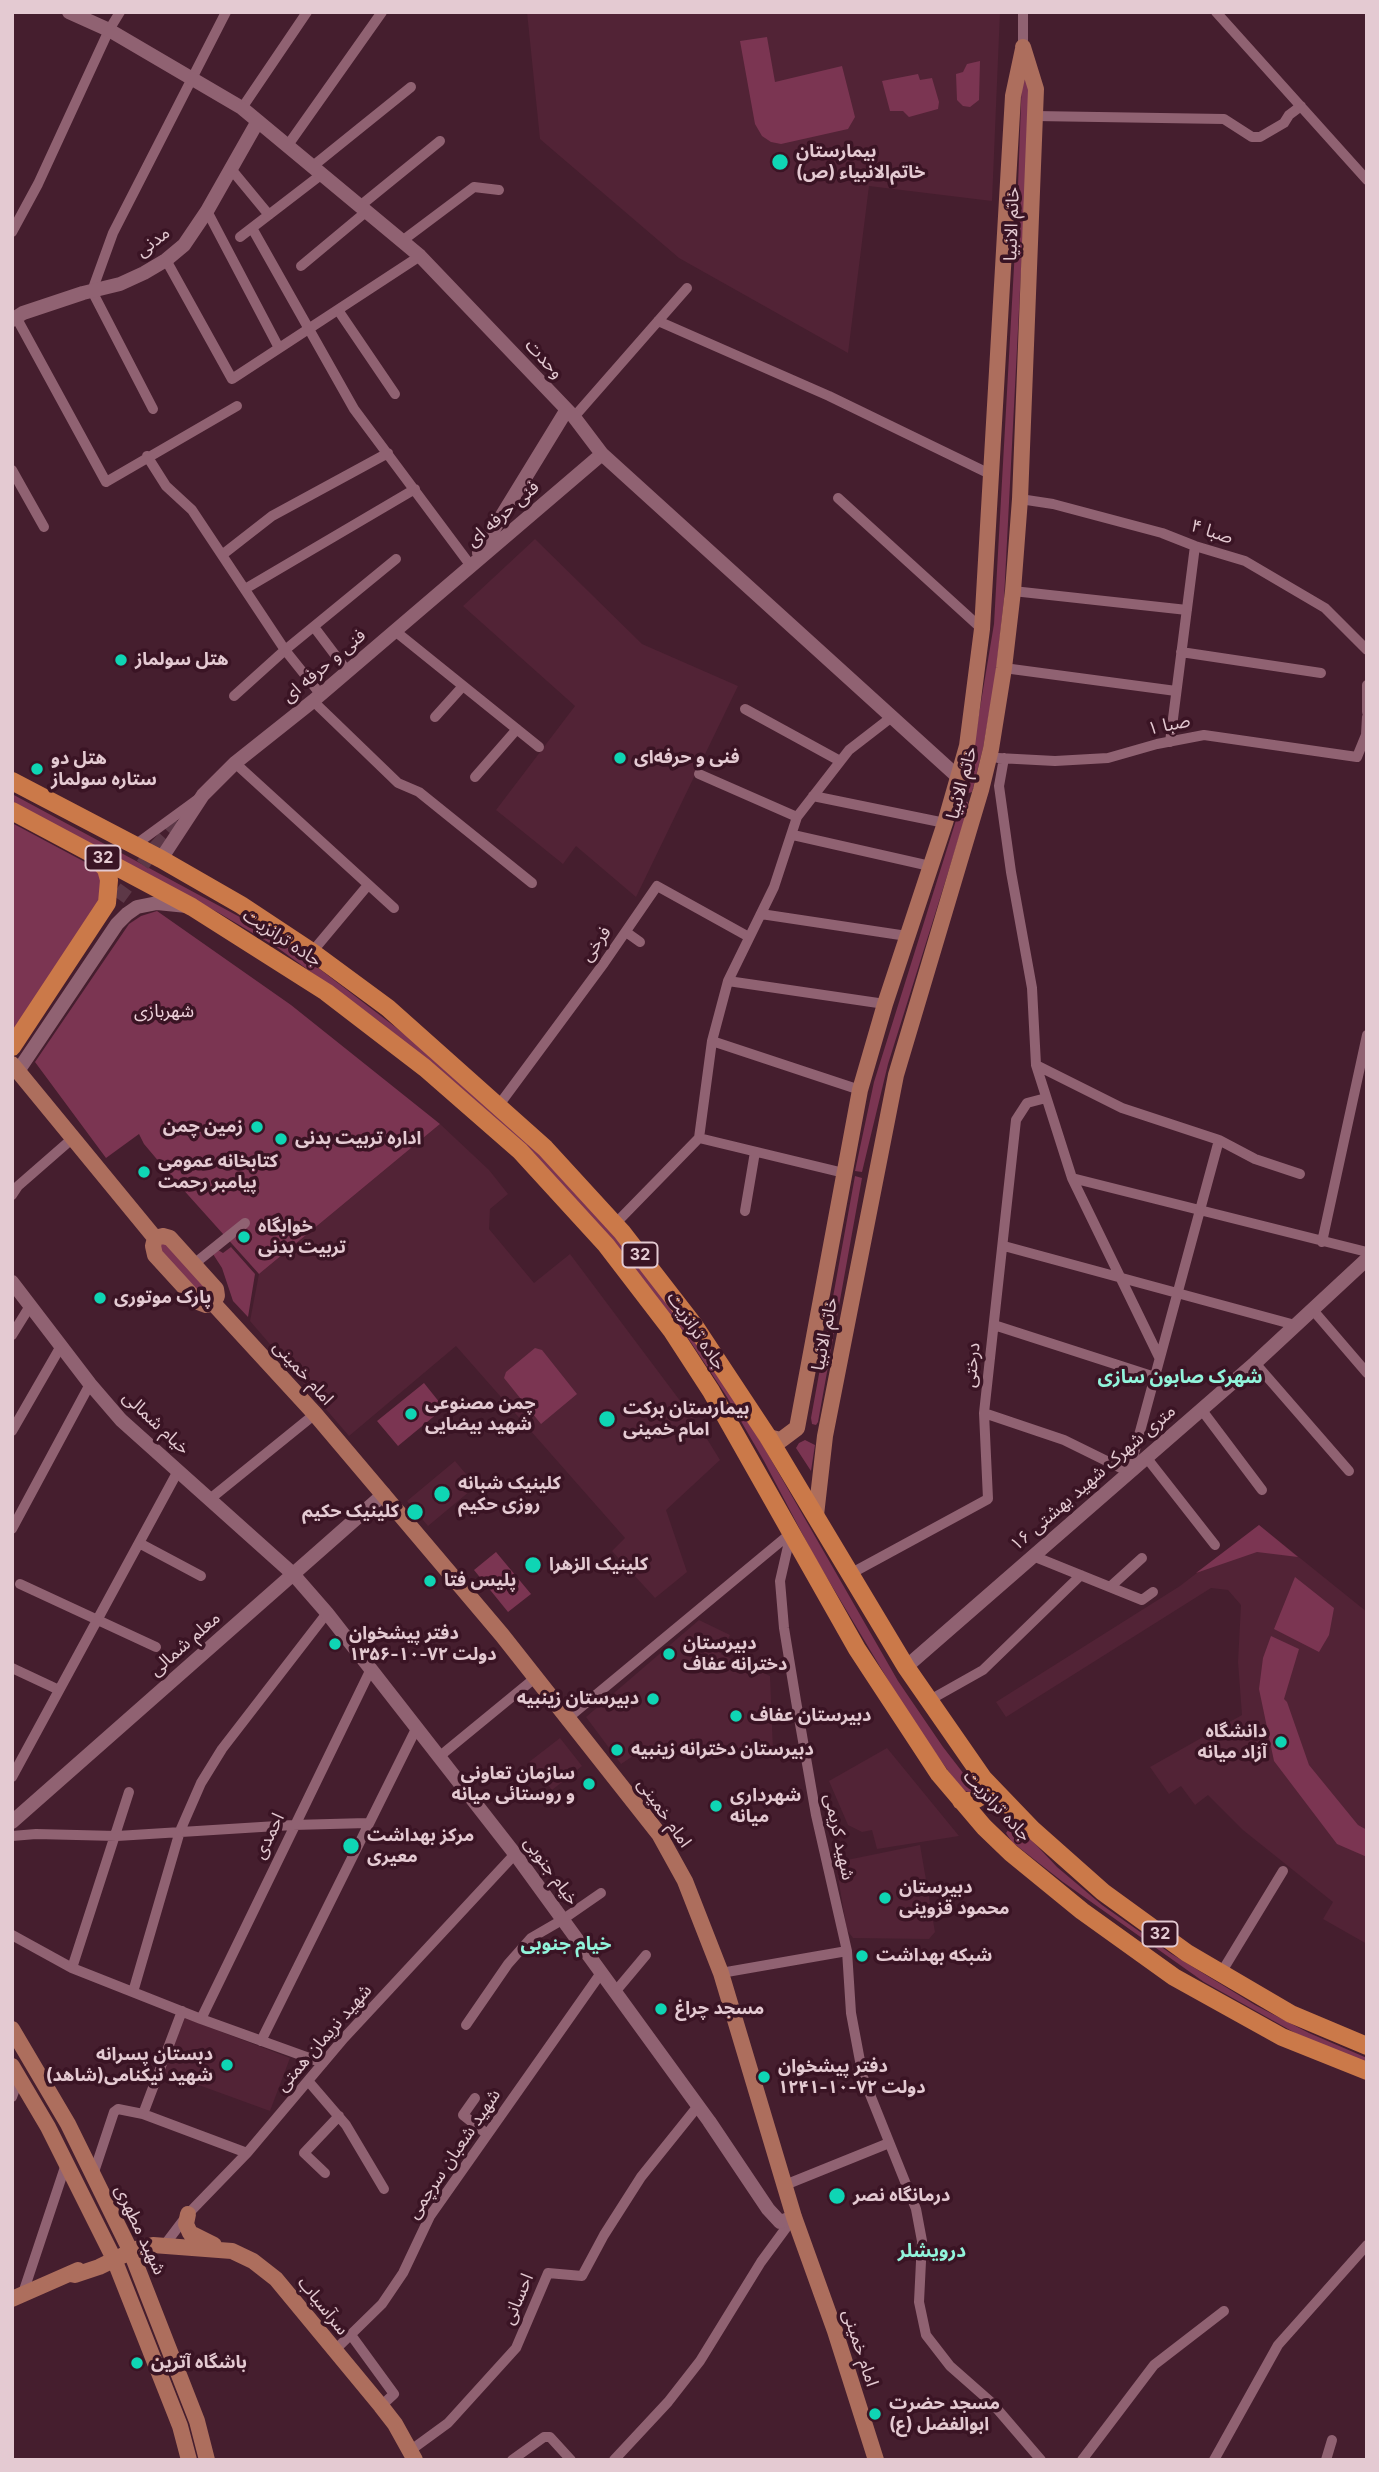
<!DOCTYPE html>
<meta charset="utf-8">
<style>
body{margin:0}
#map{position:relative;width:1379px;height:2472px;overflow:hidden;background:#451e2e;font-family:Inter,sans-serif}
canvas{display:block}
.frame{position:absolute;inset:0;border:14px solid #e4cad2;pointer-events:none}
</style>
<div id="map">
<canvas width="1379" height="2472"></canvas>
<div class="frame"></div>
</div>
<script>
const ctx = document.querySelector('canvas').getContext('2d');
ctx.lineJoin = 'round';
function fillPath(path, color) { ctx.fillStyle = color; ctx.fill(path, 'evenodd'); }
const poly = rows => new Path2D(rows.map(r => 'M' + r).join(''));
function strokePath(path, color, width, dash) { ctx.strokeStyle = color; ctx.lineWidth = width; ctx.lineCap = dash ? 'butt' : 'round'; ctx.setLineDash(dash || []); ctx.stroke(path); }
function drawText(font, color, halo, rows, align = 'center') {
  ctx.font = font + ' Inter,"Noto Sans Arabic",sans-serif'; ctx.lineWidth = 7; ctx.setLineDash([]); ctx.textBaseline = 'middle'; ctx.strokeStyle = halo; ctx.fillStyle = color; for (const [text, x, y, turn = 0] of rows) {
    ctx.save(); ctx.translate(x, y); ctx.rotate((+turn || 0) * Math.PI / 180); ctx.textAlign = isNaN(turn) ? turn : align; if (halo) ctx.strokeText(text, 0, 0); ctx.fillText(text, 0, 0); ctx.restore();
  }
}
fillPath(poly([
 [527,12,1000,12,992,201,869,186,848,353,679,258,540,139],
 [535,539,642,644,738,686,636,897,576,846,563,864,496,810,575,706,463,606],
 [440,1124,489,1170,508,1194,490,1209,489,1229,534,1283,570,1254,699,1426,720,1460,666,1510,687,1572,655,1598,612,1551,625,1538,456,1346,349,1436,250,1321,259,1274],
 [455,1461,476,1486,428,1526,407,1501],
 [1259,1525,1367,1612,1367,1944,1323,1919,1333,1902,1243,1830,1208,1795,1195,1805,1181,1786,1169,1794,1150,1767,1242,1715,1238,1662,1241,1605,1228,1590,1211,1588,1006,1717,996,1702,1180,1586],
 [699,1620,730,1635,721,1654,770,1676,773,1751,636,1754,621,1764,586,1717],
 [560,1738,582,1766,552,1790,529,1762],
 [887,1748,959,1836,877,1849,872,1830,862,1832,848,1825,829,1781],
 [920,1845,935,1932,929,1939,853,1938,847,1930,836,1866,847,1860],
 [185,2018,290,2058,270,2111,163,2072]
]), '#522336');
fillPath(poly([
 [767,37,775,82,842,66,855,117,848,129,781,144,771,142,762,136,755,124,740,41],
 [980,61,979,100,970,107,963,106,957,100,956,74,963,72,967,64],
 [918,74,920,80,932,78,939,102,938,109,909,117,903,111,890,111,882,81],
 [1022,77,1031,78,1004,599,995,680,983,748,972,792,966,794,962,790,973,750,994,624,1017,213],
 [12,794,249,922,321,970,424,1049,499,1113,571,1186,646,1272,705,1351,746,1416,898,1681,943,1747,974,1787,972,1793,962,1790,913,1722,814,1556,764,1461,727,1397,684,1332,620,1252,516,1137,462,1089,380,1022,278,948,219,913,12,802],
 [962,801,968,802,968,809,888,1064,862,1172,855,1171,874,1082],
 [12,823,98,869,104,895,12,1037],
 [157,911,291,1005,440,1124,259,1274,171,1176,144,1144,139,1134,106,1158,35,1062,129,924,141,916],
 [855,1176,862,1178,818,1422,816,1425,812,1424,811,1418],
 [163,1238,213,1290,206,1302,158,1253],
 [231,1247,255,1274,248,1317,233,1301,222,1268,213,1254,218,1250,223,1253],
 [535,1348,542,1350,577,1394,541,1424,504,1378,506,1372],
 [424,1383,444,1408,398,1446,377,1421],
 [805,1440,815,1445,811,1471,796,1448,799,1443],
 [1259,1525,1298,1557,1257,1552,1196,1573],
 [496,1552,531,1594,508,1612,474,1570],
 [1295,1577,1334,1608,1329,1635,1319,1652,1274,1629],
 [1271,1636,1299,1649,1284,1699,1287,1702,1309,1765,1358,1825,1367,1830,1367,1857,1337,1844,1274,1761,1259,1689,1263,1658],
 [1011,1826,1023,1831,1057,1867,1102,1905,1170,1953,1255,2005,1309,2033,1367,2058,1367,2063,1297,2034,1204,1982,1063,1882,1012,1842,1006,1833]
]), '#7b3552');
strokePath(poly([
 [118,899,154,849,185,815]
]), '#5d3847', 14, [14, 7]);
strokePath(poly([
 [1023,12,1023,47],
 [1216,12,1367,180],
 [242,108,307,12],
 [1035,116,1224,119,1252,137,1260,137,1284,123,1289,115,1301,106],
 [288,145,382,12],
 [313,166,411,87],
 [231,169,269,215],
 [360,206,440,141],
 [207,211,279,348],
 [252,228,354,409,471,566],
 [12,232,38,184,109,30,120,12],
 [240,237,322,174],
 [402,241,474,187,499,190],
 [166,260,232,379,420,256],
 [301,266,367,211],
 [338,310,395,394],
 [16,317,106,482,237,406],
 [658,321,829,396,992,475],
 [153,409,92,291,113,233,226,12],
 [574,417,687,288],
 [147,456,166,486,192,510,285,650,321,695],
 [12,470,44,527],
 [838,498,982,629],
 [1020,499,1053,504,1162,533,1195,546,1245,561,1325,608,1367,650],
 [222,555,272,516,388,453],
 [245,589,415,489],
 [1013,591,1187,610],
 [314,627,348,672],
 [395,631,539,747],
 [1181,652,1321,673],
 [1004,668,1176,691],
 [1367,685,1367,712],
 [234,696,285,650,396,559],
 [313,701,398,783,419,792,532,883],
 [745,709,840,761],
 [435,717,463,686],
 [1170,742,1195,546],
 [998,758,1055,761,1108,758,1157,744,1204,735,1357,757,1366,735,1367,717],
 [1004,758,999,786,1011,872,1032,988,1036,1065,1072,1178,1159,1357],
 [235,763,394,908],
 [699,774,797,817],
 [475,777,517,729],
 [813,796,945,823],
 [793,835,930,866],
 [135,845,198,799],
 [761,914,907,936],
 [626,932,640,942],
 [312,952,368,885],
 [728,981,885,1004],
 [712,1041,860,1090],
 [1036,1065,1122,1108,1219,1140,1255,1159,1300,1174],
 [499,1105,604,963,657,886,749,937],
 [699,1138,844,1173],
 [1072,1178,1367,1252],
 [12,1195,18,1186,73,1138],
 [745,1211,755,1152],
 [615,1224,699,1138,712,1041,728,981,774,887,797,817,849,750,893,716],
 [1322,1242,1367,1035],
 [1004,1246,1295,1325],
 [194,1264,245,1223],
 [1312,1309,1367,1373],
 [994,1325,1155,1377],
 [12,1335,30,1306],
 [1255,1363,1349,1471],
 [1201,1409,1262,1490],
 [984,1413,1064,1440,1129,1472,1219,1140],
 [12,1431,61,1346],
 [1146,1457,1215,1545],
 [210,1499,315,1414],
 [12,1529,90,1384],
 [791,1533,780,1581,784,1628,796,1701,816,1815,847,1951,851,2013,863,2077,916,2209,922,2241,919,2302,926,2335,950,2366,992,2403,1041,2460],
 [139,1543,201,1576],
 [1033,1556,1142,1600,1153,1592],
 [850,1574,988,1499,984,1413,1016,1120,1027,1103,1046,1098],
 [20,1584,156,1647],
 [1110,1587,1142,1558],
 [12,1668,59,1690],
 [928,1701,983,1670,1081,1575],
 [568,1718,791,1533],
 [440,1756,535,1678],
 [12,1777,178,1471],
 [12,1836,36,1834,117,1836,293,1825,367,1823],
 [12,1935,72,1968,201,2019,323,2063],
 [72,1968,129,1792],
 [721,1973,847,1951],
 [1221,1973,1283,1871],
 [133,1992,180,1831,201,1783,222,1749,327,1613],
 [615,1992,646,1955],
 [201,2019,371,1669],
 [466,2025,508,1964,531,1938,562,1920,601,1893],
 [261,2041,417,1727],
 [309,2082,346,2125,384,2189],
 [12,2097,19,2078],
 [475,2098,463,2115,487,2134],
 [143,2114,182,2011],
 [325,2173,304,2153,339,2116],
 [93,2175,114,2112,118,2109,143,2114,247,2153],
 [785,2185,889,2143],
 [163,2247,188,2214,247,2153,344,2038,515,1854],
 [22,2296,66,2164],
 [351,2335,394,2394,381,2406],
 [335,2350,382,2304,403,2273,430,2216,601,1973],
 [411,2450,448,2423,516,2348,548,2273,582,2276,604,2235,641,2177,698,2106],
 [512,2460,544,2437,550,2437,571,2460],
 [614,2460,668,2402,700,2361,761,2262,794,2217],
 [1082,2460,1154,2365,1224,2311],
 [1214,2460,1278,2345,1367,2245],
 [1326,2460,1332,2440]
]), '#906272', 10);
strokePath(poly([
 [69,12,109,30,242,108,402,241,420,256,574,417,602,454,958,777],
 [12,320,23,313,83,293,120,284,144,273,166,260,184,245,207,211,258,121],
 [479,553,566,411],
 [161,859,203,795,235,763,313,701,602,454],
 [18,1071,117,924,127,914,137,907,157,903,187,906],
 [12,1282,90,1384,121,1420,293,1574,327,1613,515,1854,709,2121,768,2209,780,2222,794,2217],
 [906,1667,1255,1363,1367,1259],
 [12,1822,384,1494]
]), '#906272', 14);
strokePath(poly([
 [12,1064,155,1238],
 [163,1236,170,1238,216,1289,217,1296,213,1303,206,1305,198,1302,155,1255,153,1246,155,1238,163,1236],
 [213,1303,315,1414,502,1635,659,1834,685,1881,721,1973,794,2217,835,2331,876,2460],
 [768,1437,781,1440,797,1428,860,1090,885,1004,945,823,967,746,982,629,1013,96,1023,49],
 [816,1515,825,1436,896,1075,981,790,991,749,1004,668,1013,591,1020,499,1036,89,1023,47],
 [12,2029,68,2124,131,2252,197,2421,207,2460],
 [12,2066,48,2127,114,2259,180,2426,189,2460],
 [188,2214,186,2224,190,2233,214,2245],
 [70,2274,75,2275,99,2267,136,2249,153,2245,232,2251,253,2261,276,2279,381,2406,395,2424,415,2460],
 [12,2299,78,2270]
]), '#ad6e5d', 16);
strokePath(poly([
 [12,781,161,859,241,905,312,952,388,1008,545,1148,622,1232,694,1325,768,1437,906,1667,983,1778,1032,1829,1103,1892,1187,1953,1291,2014,1367,2046],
 [12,811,192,907,326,992,425,1068,520,1151,606,1245,672,1331,711,1391,857,1649,939,1774,984,1827,1011,1853,1082,1911,1174,1977,1282,2037,1367,2071],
 [12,1047,107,903,109,880,106,869,95,858],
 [961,1801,973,1801,980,1797,984,1786,983,1778]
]), '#cb7949', 18);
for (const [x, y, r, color] of [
 [780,162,9,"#0fd5b4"],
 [121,660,7,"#0fd5b4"],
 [620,758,7,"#0fd5b4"],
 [37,769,7,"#0fd5b4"],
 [257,1127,7,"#0fd5b4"],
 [281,1139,7,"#0fd5b4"],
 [144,1172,7,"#0fd5b4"],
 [244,1237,7,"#0fd5b4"],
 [100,1298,7,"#0fd5b4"],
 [411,1414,7,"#0fd5b4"],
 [607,1419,9,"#0fd5b4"],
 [442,1494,9,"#0fd5b4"],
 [415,1512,9,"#0fd5b4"],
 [533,1565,9,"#0fd5b4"],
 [430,1581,7,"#0fd5b4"],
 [335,1644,7,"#0fd5b4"],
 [669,1654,7,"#0fd5b4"],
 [653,1699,7,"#0fd5b4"],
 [736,1716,7,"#0fd5b4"],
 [1281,1742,7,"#0fd5b4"],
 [617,1750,7,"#0fd5b4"],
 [589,1784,7,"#0fd5b4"],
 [716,1806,7,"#0fd5b4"],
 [351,1846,9,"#0fd5b4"],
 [885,1898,7,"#0fd5b4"],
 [862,1956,7,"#0fd5b4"],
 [661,2009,7,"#0fd5b4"],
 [227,2065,7,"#0fd5b4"],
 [764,2077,7,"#0fd5b4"],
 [837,2196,9,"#0fd5b4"],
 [137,2363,7,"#0fd5b4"],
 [875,2414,7,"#0fd5b4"]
]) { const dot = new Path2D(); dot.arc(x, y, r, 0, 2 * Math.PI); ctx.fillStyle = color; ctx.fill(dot); strokePath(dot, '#3a1424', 2.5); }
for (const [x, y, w] of [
 [103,858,35],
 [640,1255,35],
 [1160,1934,35]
]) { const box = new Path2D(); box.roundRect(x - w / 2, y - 12.5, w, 25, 5); ctx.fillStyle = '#3a1424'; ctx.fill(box); strokePath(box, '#e4cad2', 2); }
drawText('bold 16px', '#e4cad2', null, [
 ["32",103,858],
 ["32",640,1255],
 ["32",1160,1934]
]);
drawText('bold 18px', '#e4cad2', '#3a1424', [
 ["بیمارستان",796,152],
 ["خاتم‌الانبیاء (ص)",796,173],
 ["هتل سولماز",135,660],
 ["فنی و حرفه‌ای",634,758],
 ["هتل دو",51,759],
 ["ستاره سولماز",51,780],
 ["زمین چمن",243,1127,"right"],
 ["اداره تربیت بدنی",295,1139],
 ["کتابخانه عمومی",158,1162],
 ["پیامبر رحمت",158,1183],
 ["خوابگاه",258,1227],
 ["تربیت بدنی",258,1248],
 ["پارک موتوری",114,1298],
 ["چمن مصنوعی",425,1404],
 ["شهید بیضایی",425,1425],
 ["بیمارستان برکت",623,1409],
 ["امام خمینی",623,1430],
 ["کلینیک شبانه",458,1484],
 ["روزی حکیم",458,1505],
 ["کلینیک حکیم",399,1512,"right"],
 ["کلینیک الزهرا",549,1565],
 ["پلیس فتا",444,1581],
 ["دفتر پیشخوان",349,1634],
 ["دولت ۷۲-۱۰-۱۳۵۶",349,1655],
 ["دبیرستان",683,1644],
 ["دخترانه عفاف",683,1665],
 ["دبیرستان زینبیه",639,1699,"right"],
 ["دبیرستان عفاف",750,1716],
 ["دانشگاه",1267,1732,"right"],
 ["آزاد میانه",1267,1753,"right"],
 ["دبیرستان دخترانه زینبیه",631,1750],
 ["سازمان تعاونی",575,1774,"right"],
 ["و روستائی میانه",575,1795,"right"],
 ["شهرداری",730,1796],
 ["میانه",730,1817],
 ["مرکز بهداشت",367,1836],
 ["معیری",367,1857],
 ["دبیرستان",899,1888],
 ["محمود قزوینی",899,1909],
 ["شبکه بهداشت",876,1956],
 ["مسجد چراغ",675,2009],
 ["دبستان پسرانه",213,2055,"right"],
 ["شهید نیکنامی(شاهد)",213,2076,"right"],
 ["دفتر پیشخوان",778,2067],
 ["دولت ۷۲-۱۰-۱۲۴۱",778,2088],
 ["درمانگاه نصر",853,2196],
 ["باشگاه آترین",151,2363],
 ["مسجد حضرت",889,2404],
 ["ابوالفضل (ع)",889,2425]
], 'left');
drawText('18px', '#e4cad2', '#3a1424', [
 ["خاتم الانبیا",1012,224,-88],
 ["مدنی",153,242,-37],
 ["وحدت",544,359,47],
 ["فنی حرفه ای",503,514,-41],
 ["صبا ۴",1212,532,18],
 ["فنی و حرفه ای",324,666,-40],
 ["صبا ۱",1169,725,-12],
 ["خاتم الانبیا",962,783,-75],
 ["جاده ترانزیت",282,938,33],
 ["فرخی",596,944,-54],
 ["جاده ترانزیت",696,1331,56],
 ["خاتم الانبیا",825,1334,-79],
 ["درختی",972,1365,-84],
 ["امام خمینی",303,1373,48],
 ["خیام شمالی",156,1423,43],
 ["۱۶ متری شهرک شهيد بهشتی",1093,1478,-41],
 ["معلم شمالی",185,1644,-41],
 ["جاده ترانزیت",997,1806,47],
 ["امام خمینی",664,1813,55],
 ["احمدی",269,1836,-64],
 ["شهید کریمی",839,1837,78],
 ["خیام جنوبی",551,1871,54],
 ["شهید نریمان همتی",324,2038,-49],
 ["شهید شعبان سرچمی",454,2154,-56],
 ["شهید مطهری",140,2230,65],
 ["احسانی",518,2299,-67],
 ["سرآسیاب",323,2306,51],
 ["امام خمینی",860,2348,72]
]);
drawText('18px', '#efd3dc', '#3a1424', [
 ["شهربازی",164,1012]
]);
drawText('bold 19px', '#91f4db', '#3a1424', [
 ["شهرک صابون سازی",1180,1377],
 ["خیام جنوبی",566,1944],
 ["درویشلر",932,2251]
]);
</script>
